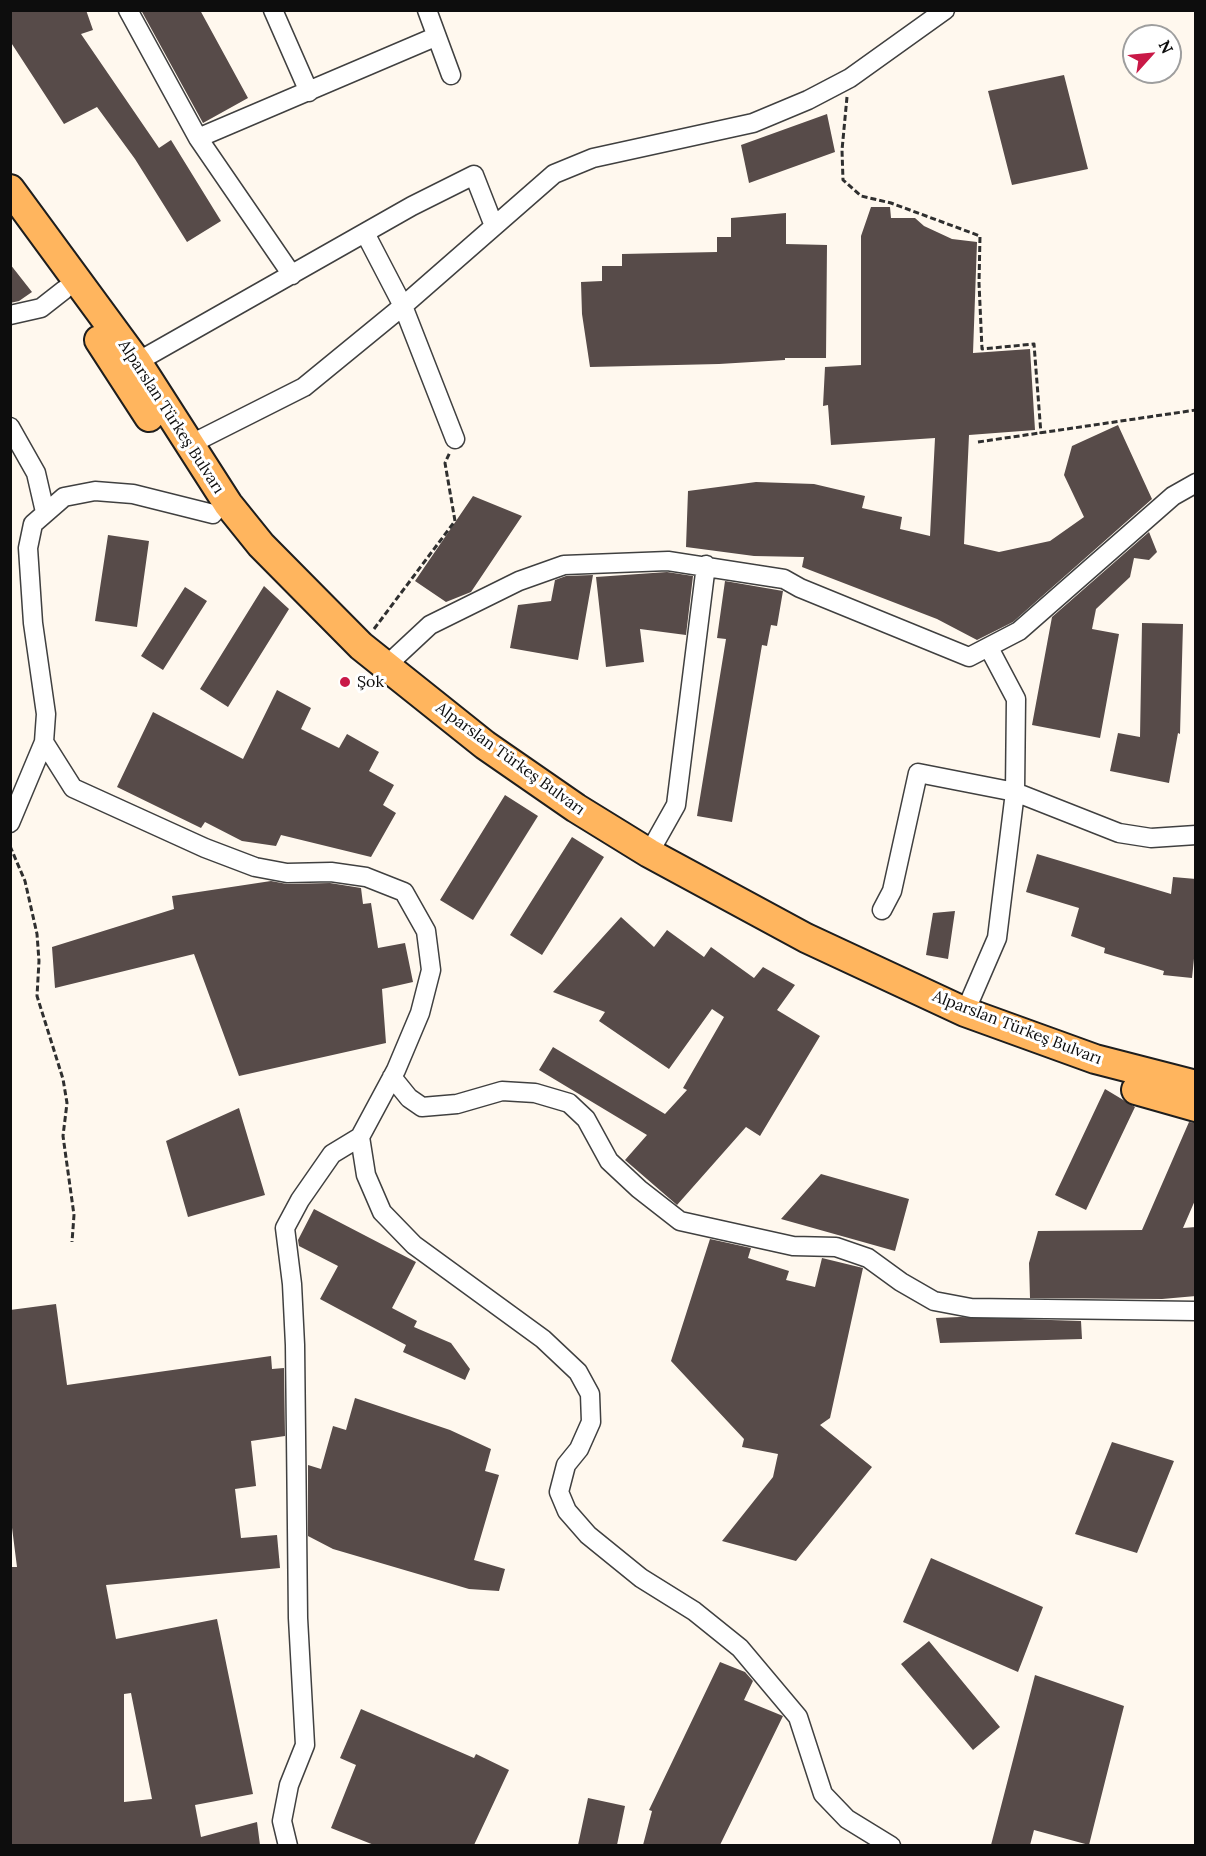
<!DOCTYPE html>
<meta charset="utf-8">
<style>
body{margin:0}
#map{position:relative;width:1206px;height:1856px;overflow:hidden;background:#fff8ee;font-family:Lora,serif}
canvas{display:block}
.frame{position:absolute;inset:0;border:12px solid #0d0d0d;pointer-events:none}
.north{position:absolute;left:1122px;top:24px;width:60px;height:60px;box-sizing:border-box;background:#fff;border:2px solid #9e9e9e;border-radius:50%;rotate:63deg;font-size:16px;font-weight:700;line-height:24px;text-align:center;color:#0d0d0d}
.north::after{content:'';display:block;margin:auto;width:21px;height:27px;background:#c91947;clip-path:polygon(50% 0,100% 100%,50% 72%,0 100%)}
</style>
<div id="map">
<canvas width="1206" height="1856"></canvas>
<div class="frame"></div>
<div class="north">N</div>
</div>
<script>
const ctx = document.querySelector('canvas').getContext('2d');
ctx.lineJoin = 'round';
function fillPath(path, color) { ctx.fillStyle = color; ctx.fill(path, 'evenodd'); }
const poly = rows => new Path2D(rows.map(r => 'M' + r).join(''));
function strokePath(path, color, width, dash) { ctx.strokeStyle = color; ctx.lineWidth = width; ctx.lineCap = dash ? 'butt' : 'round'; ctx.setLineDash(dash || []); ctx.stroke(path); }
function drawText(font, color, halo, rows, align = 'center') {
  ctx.font = font + ' Lora,serif'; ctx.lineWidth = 6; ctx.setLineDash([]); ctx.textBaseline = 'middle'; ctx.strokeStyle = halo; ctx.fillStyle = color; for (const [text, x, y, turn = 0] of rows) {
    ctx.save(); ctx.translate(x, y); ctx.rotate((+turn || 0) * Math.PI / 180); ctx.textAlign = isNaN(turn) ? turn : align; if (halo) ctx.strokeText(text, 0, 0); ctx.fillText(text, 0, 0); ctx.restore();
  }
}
fillPath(poly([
 [10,10,86,10,93,30,81,34,159,148,171,140,221,221,187,242,135,159,97,107,64,124,10,41],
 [141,10,200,10,248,98,203,123],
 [1064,75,1088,169,1012,185,988,91],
 [827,114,835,152,749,183,741,145],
 [871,207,890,207,891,218,915,218,924,226,952,239,977,242,973,353,1030,349,1035,430,969,435,964,544,999,552,1050,541,1084,517,1064,475,1072,446,1118,425,1152,499,1013,622,977,640,937,619,802,567,804,557,754,556,686,547,688,491,756,482,814,484,865,496,862,508,902,517,900,529,930,536,935,438,831,445,828,405,823,406,825,367,861,365,861,236],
 [786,213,786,244,827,245,826,358,785,358,785,360,719,364,590,367,582,314,581,282,602,281,602,266,622,266,622,254,717,252,717,237,731,237,731,218],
 [10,264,32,292,19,301,10,303],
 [473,496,522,516,471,592,446,602,415,581],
 [1149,532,1157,552,1149,560,1134,558,1130,577,1096,609,1092,629,1119,634,1100,738,1032,725,1052,617],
 [108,535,149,541,137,627,95,621],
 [667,572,693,576,686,635,640,629,644,662,606,667,596,577],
 [593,575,578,660,510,648,518,605,551,601,555,580,566,576],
 [725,581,783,591,777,626,771,625,767,646,762,645,732,822,697,816,726,639,717,638],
 [264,586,289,609,228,707,200,689],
 [185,587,207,601,163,670,141,656],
 [1142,623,1183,624,1180,734,1178,733,1169,783,1110,771,1118,733,1140,737],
 [277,690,311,708,301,729,339,748,347,734,379,752,369,771,394,785,383,805,396,813,371,857,281,835,276,846,242,841,205,822,201,828,117,787,153,712,243,759],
 [505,795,538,816,473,920,440,900],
 [572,837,604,857,542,955,510,935],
 [1037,854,1171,894,1173,877,1196,879,1196,939,1192,978,1163,975,1164,971,1104,953,1105,948,1071,936,1079,908,1026,892],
 [271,881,287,884,330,883,361,888,363,904,371,903,378,948,405,943,413,982,382,989,386,1043,239,1076,194,954,55,988,52,947,174,909,172,896],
 [955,911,948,959,926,955,933,913],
 [621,917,654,947,667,930,704,957,711,947,754,978,763,967,795,985,777,1010,820,1036,760,1136,746,1127,677,1205,625,1160,647,1135,539,1070,553,1047,665,1114,687,1090,683,1088,724,1017,712,1009,669,1069,599,1021,605,1012,553,992],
 [1105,1089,1135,1107,1086,1210,1055,1195],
 [239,1108,265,1195,188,1217,166,1141],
 [1189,1122,1196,1123,1196,1198,1183,1228,1196,1227,1196,1296,1162,1299,1030,1298,1029,1263,1038,1231,1142,1230],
 [821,1174,909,1199,895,1251,781,1219],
 [314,1209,416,1262,392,1308,417,1321,414,1327,451,1343,470,1369,465,1380,403,1352,406,1345,320,1299,338,1266,299,1246,298,1240],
 [710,1239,751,1248,748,1258,789,1271,786,1280,815,1287,822,1258,863,1268,830,1418,820,1425,872,1467,796,1561,722,1541,773,1477,778,1454,742,1447,744,1439,671,1361],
 [56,1304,67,1385,271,1356,272,1369,284,1368,285,1436,251,1441,256,1486,235,1489,241,1538,277,1535,280,1568,106,1585,116,1639,217,1619,253,1794,195,1805,201,1837,257,1822,260,1845,10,1845,10,1567,17,1567,10,1512,10,1310],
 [131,1693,152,1799,124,1802,124,1694],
 [960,1317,1081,1321,1082,1339,940,1343,936,1318],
 [355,1398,450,1430,491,1449,485,1471,499,1475,474,1560,505,1569,499,1591,469,1589,333,1549,308,1536,308,1465,321,1469,333,1426,346,1430],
 [1112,1442,1174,1461,1137,1553,1075,1534],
 [931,1558,1043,1607,1018,1672,903,1622],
 [929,1641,1000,1727,973,1750,901,1664],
 [720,1662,745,1672,753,1681,744,1700,783,1716,720,1845,643,1845,652,1811,649,1810],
 [1035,1675,1124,1706,1089,1845,1034,1830,1030,1845,991,1845],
 [361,1709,474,1758,476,1754,509,1770,474,1845,374,1845,331,1828,356,1765,340,1758],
 [588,1798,625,1806,617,1845,578,1845]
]), '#574b49');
const street = poly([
 [128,10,198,138,292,275],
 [273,10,309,92],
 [427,10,451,75],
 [198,138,435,37],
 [365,233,403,306,455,439],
 [10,315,41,308,64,290],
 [137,362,412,206,474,175,494,226],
 [10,427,36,473,45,512],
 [191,444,304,387,403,306,554,174,593,158,753,123,808,100,850,78,945,10],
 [213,514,133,494,95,491,64,497,33,524,28,548,33,623,46,714,44,742,73,788,205,848,255,867,287,873,331,872,366,877,404,892,426,931,431,970,420,1013,396,1070,360,1137,366,1175,382,1212,414,1245,543,1339,578,1372,590,1394,591,1422,579,1449,566,1465,559,1492,567,1511,588,1535,641,1578,694,1611,740,1648,798,1717,823,1794,847,1819,891,1846],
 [386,666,430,625,519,581,564,565,668,561,784,579,800,588,969,657,1019,631,1173,496,1196,483],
 [10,823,44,742],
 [649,853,676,805,706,565],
 [882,910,892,891,918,773,1015,792,1119,833,1151,838,1196,835],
 [965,1012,997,938,1015,792,1016,699,989,648],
 [392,1077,409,1098,422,1107,457,1104,502,1091,535,1093,569,1103,586,1119,609,1161,639,1189,680,1221,793,1246,836,1247,868,1258,901,1282,934,1301,971,1308,1196,1311],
 [288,1846,282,1821,289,1785,305,1745,298,1618,295,1345,292,1284,285,1228,300,1200,332,1154,360,1137]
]);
const primary = poly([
 [10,189,137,362,228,504,261,545,361,646,485,745,576,808,649,853,806,938,965,1012,1095,1059,1196,1085],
 [99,340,149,417],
 [1136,1090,1196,1107]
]);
strokePath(street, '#404040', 21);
strokePath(primary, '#1e1e1e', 32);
strokePath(poly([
 [847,97,842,150,843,180,861,196,891,203,980,236,979,283,982,349,1034,344,1041,434],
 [978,442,1196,410],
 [374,629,455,521,445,463,450,452],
 [10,846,25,881,37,934,39,961,37,996,63,1079,67,1103,63,1136,74,1215,72,1242]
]), '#2f2f2f', 3, [6, 3]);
strokePath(street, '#fff', 18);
strokePath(primary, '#ffb55e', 28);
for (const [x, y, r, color] of [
 [345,682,6,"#c91947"]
]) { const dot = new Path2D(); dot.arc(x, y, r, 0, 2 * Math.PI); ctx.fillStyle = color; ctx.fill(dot); strokePath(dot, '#fff', 2); }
drawText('16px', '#0d0d0d', '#fff', [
 ["Alparslan Türkeş Bulvarı",171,417,57],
 ["Alparslan Türkeş Bulvarı",510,759,36],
 ["Alparslan Türkeş Bulvarı",1017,1028,21]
]);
drawText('16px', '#0d0d0d', '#fff', [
 ["Şok",357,682]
], 'left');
</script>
